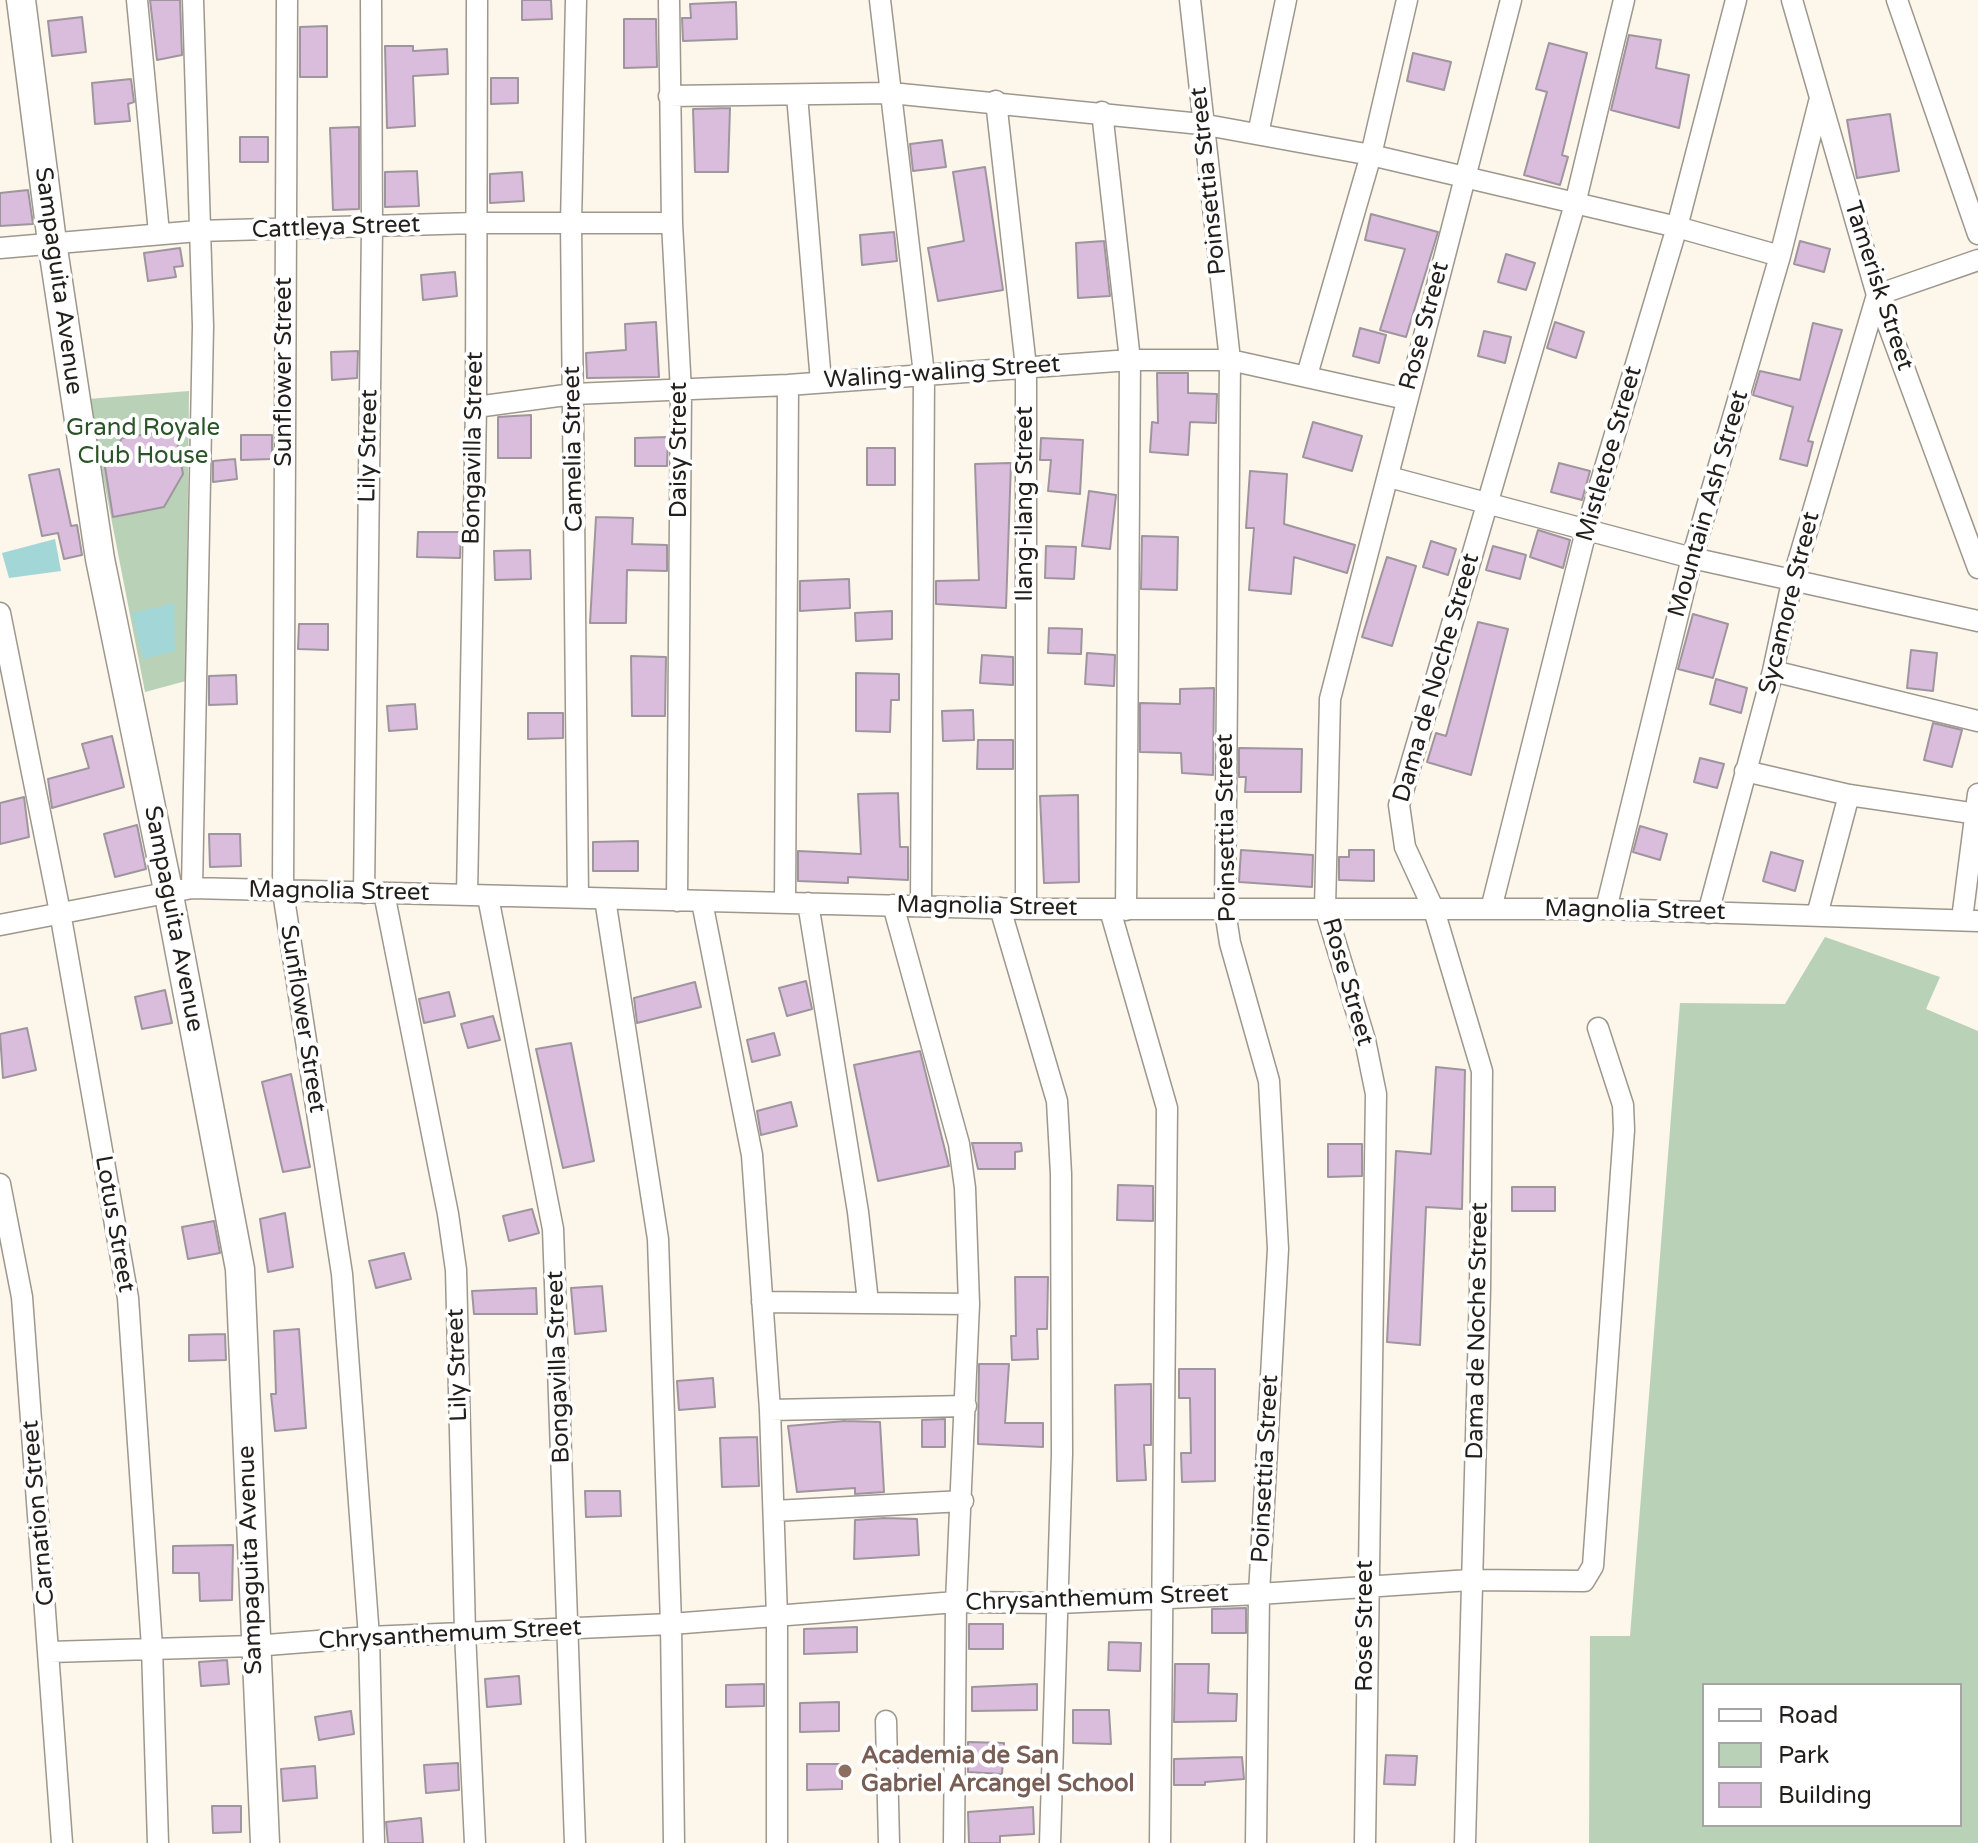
<!DOCTYPE html>
<style>
body{margin:0}
#map{position:relative;width:1978px;height:1843px;overflow:hidden;background:#fcf6eb;font-family:"Varela Round",sans-serif}
canvas{display:block}
.legend{position:absolute;left:1702px;top:1683px;width:260px;height:144px;box-sizing:border-box;background:#fff;border:2px solid #a6a5a4;margin:0;padding:10px 14px;list-style:none;font-size:24px;color:#211f1b}
.legend li{display:flex;align-items:center;gap:16px;height:40px}
.legend b{width:40px;border:2px solid #a6a5a4}
</style>
<div id="map">
<canvas width="1978" height="1843"></canvas>
<ul class="legend">
<li><b style="height:10px;background:#fff"></b>Road</li>
<li><b style="height:22px;background:#b9d1b7"></b>Park</li>
<li><b style="height:22px;background:#dabddc"></b>Building</li>
</ul>
</div>
<script>
const ctx = document.querySelector('canvas').getContext('2d');
ctx.lineJoin = 'round';
function fillPath(path, color) { ctx.fillStyle = color; ctx.fill(path, 'evenodd'); }
const poly = rows => new Path2D(rows.map(r => 'M' + r).join(''));
function strokePath(path, color, width, dash) { ctx.strokeStyle = color; ctx.lineWidth = width; ctx.lineCap = dash ? 'butt' : 'round'; ctx.setLineDash(dash || []); ctx.stroke(path); }
function drawText(font, color, halo, rows, align = 'center') {
  ctx.font = font + ' "Varela Round",sans-serif'; ctx.lineWidth = 8; ctx.setLineDash([]); ctx.textBaseline = 'middle'; ctx.strokeStyle = halo; ctx.fillStyle = color; for (const [text, x, y, turn = 0] of rows) {
    ctx.save(); ctx.translate(x, y); ctx.rotate((+turn || 0) * Math.PI / 180); ctx.textAlign = isNaN(turn) ? turn : align; if (halo) ctx.strokeText(text, 0, 0); ctx.fillText(text, 0, 0); ctx.restore();
  }
}
fillPath(poly([
 [189,391,186,681,145,692,88,399],
 [1825,937,1940,977,1926,1009,1978,1031,1978,1843,1589,1843,1590,1636,1630,1636,1680,1003,1785,1004],
 [1960,1685,1960,1825,1704,1825,1704,1685]
]), '#b9d1b7');
fillPath(poly([
 [55,539,61,571,9,578,2,553],
 [174,603,175,651,143,659,132,613]
]), '#a2d6d7');
const building = poly([
 [150,0,180,0,182,55,157,60,150,0],
 [522,0,551,0,552,19,522,20,522,0],
 [736,2,737,39,683,41,682,18,691,18,690,4,736,2],
 [82,17,86,52,52,56,48,21,82,17],
 [624,19,656,19,657,67,624,68,624,19],
 [327,26,327,77,300,77,300,27,327,26],
 [1629,35,1661,40,1656,68,1689,75,1679,128,1611,110,1629,35],
 [1549,43,1587,53,1562,155,1568,157,1560,185,1524,175,1547,92,1536,89,1549,43],
 [385,46,413,46,413,51,447,49,448,74,413,76,415,126,387,128,385,46],
 [1413,53,1451,62,1444,90,1407,81,1413,53],
 [491,78,518,78,518,103,491,104,491,78],
 [131,79,134,102,128,104,130,121,95,124,92,83,131,79],
 [730,108,728,172,695,172,693,109,730,108],
 [1890,114,1899,171,1857,178,1847,120,1890,114],
 [359,127,359,209,333,210,330,128,359,127],
 [240,137,268,137,268,162,240,162,240,137],
 [942,140,946,167,913,171,910,144,942,140],
 [985,167,1003,290,938,301,928,248,964,241,953,172,985,167],
 [417,171,419,206,385,207,385,172,417,171],
 [522,172,524,201,490,203,490,174,522,172],
 [28,190,33,224,0,226,0,193,28,190],
 [1371,214,1438,232,1406,337,1380,330,1405,249,1365,240,1371,214],
 [894,232,897,261,862,265,860,235,894,232],
 [1104,241,1110,296,1078,298,1076,243,1104,241],
 [1800,241,1830,249,1824,272,1794,264,1800,241],
 [180,248,183,266,174,267,176,277,148,281,144,253,180,248],
 [1506,254,1535,263,1526,290,1498,282,1506,254],
 [455,272,457,296,423,300,421,275,455,272],
 [656,322,659,377,587,378,586,353,626,350,625,324,656,322],
 [1555,322,1584,332,1576,358,1547,348,1555,322],
 [1813,323,1842,330,1808,441,1813,442,1807,466,1780,459,1793,407,1753,395,1760,371,1800,380,1813,323],
 [1360,328,1386,335,1379,363,1353,356,1360,328],
 [1484,331,1511,337,1505,363,1478,356,1484,331],
 [358,351,357,378,332,380,331,352,358,351],
 [1157,373,1188,373,1188,393,1217,394,1216,423,1190,422,1188,455,1150,452,1152,422,1158,423,1157,373],
 [531,415,531,458,498,458,498,417,531,415],
 [1313,422,1362,436,1352,471,1303,457,1313,422],
 [175,430,183,474,164,507,113,517,105,467,122,438,175,430],
 [241,435,272,435,272,459,241,460,241,435],
 [668,437,667,466,635,466,635,438,668,437],
 [1041,438,1083,440,1080,494,1048,491,1051,460,1040,460,1041,438],
 [867,448,895,448,895,485,867,485,867,448],
 [235,459,237,479,213,482,213,461,235,459],
 [1011,463,1006,608,936,604,936,581,979,580,975,464,1011,463],
 [1559,463,1590,471,1582,500,1551,492,1559,463],
 [59,469,71,526,77,525,82,555,64,559,58,533,42,536,29,475,59,469],
 [1250,471,1287,474,1284,524,1355,545,1347,573,1294,557,1291,594,1249,590,1254,528,1246,528,1250,471],
 [1089,491,1116,495,1110,549,1082,546,1089,491],
 [596,517,633,518,632,544,667,545,667,571,627,570,626,623,590,623,596,517],
 [1538,530,1570,540,1563,568,1530,557,1538,530],
 [418,532,461,532,460,558,417,557,418,532],
 [1142,536,1178,537,1177,590,1141,589,1142,536],
 [1431,541,1456,549,1448,575,1423,567,1431,541],
 [1046,546,1076,547,1074,579,1045,578,1046,546],
 [1493,546,1526,555,1520,579,1486,570,1493,546],
 [530,550,531,579,495,580,494,551,530,550],
 [1387,557,1416,566,1392,646,1362,637,1387,557],
 [849,579,850,608,800,611,800,581,849,579],
 [892,611,892,639,856,641,855,613,892,611],
 [1693,614,1728,624,1713,678,1678,669,1693,614],
 [1478,622,1508,629,1471,775,1427,762,1436,733,1446,736,1478,622],
 [299,624,328,624,328,650,298,649,299,624],
 [1049,628,1082,629,1081,654,1048,653,1049,628],
 [1911,650,1937,653,1933,691,1907,688,1911,650],
 [1087,653,1115,655,1114,686,1085,684,1087,653],
 [982,655,1013,657,1013,685,980,683,982,655],
 [631,656,666,657,665,716,632,716,631,656],
 [856,673,899,674,899,700,891,700,890,732,856,731,856,673],
 [236,675,237,704,209,705,209,676,236,675],
 [1716,679,1747,688,1741,713,1710,704,1716,679],
 [1214,688,1213,775,1182,773,1181,753,1140,752,1140,703,1180,704,1180,689,1214,688],
 [415,704,417,729,389,731,387,706,415,704],
 [973,710,974,740,943,741,942,711,973,710],
 [528,713,563,713,563,738,528,739,528,713],
 [1933,723,1962,730,1952,767,1924,760,1933,723],
 [112,736,124,787,52,808,48,779,89,768,82,744,112,736],
 [978,740,1013,740,1013,769,977,769,978,740],
 [1239,748,1302,749,1301,792,1245,792,1246,777,1239,777,1239,748],
 [1700,758,1724,764,1717,788,1694,782,1700,758],
 [898,793,900,847,908,847,908,880,848,877,848,883,798,881,798,851,861,854,858,794,898,793],
 [1078,795,1079,882,1044,883,1040,796,1078,795],
 [24,797,29,837,0,844,0,803,24,797],
 [137,825,146,869,115,877,104,834,137,825],
 [1640,826,1667,834,1660,860,1633,852,1640,826],
 [209,834,240,834,241,866,210,867,209,834],
 [638,841,638,871,593,871,593,842,638,841],
 [1241,850,1313,855,1312,887,1239,882,1241,850],
 [1349,850,1374,850,1374,881,1339,880,1339,857,1349,857,1349,850],
 [1771,852,1803,861,1795,891,1763,881,1771,852],
 [806,981,812,1009,787,1016,779,988,806,981],
 [695,982,701,1007,637,1023,634,998,695,982],
 [165,990,172,1023,142,1029,135,997,165,990],
 [449,992,455,1016,424,1023,419,999,449,992],
 [493,1016,500,1040,468,1048,461,1024,493,1016],
 [27,1028,36,1070,3,1078,0,1034,27,1028],
 [774,1033,780,1055,752,1062,747,1040,774,1033],
 [571,1043,594,1161,563,1168,536,1049,571,1043],
 [920,1051,949,1166,878,1181,854,1065,920,1051],
 [1436,1067,1465,1070,1462,1209,1426,1207,1420,1345,1387,1342,1396,1151,1431,1154,1436,1067],
 [291,1074,310,1167,283,1172,262,1082,291,1074],
 [791,1102,797,1126,761,1135,757,1111,791,1102],
 [972,1143,1021,1143,1022,1151,1015,1152,1015,1169,978,1169,972,1143],
 [1328,1144,1362,1144,1362,1176,1328,1177,1328,1144],
 [1118,1185,1153,1186,1153,1221,1117,1220,1118,1185],
 [1512,1187,1555,1187,1555,1211,1512,1211,1512,1187],
 [532,1209,539,1233,509,1241,503,1216,532,1209],
 [285,1213,293,1267,268,1272,260,1219,285,1213],
 [214,1221,220,1253,188,1259,182,1227,214,1221],
 [404,1253,411,1279,376,1288,369,1261,404,1253],
 [1015,1277,1048,1277,1047,1329,1037,1329,1038,1359,1012,1360,1011,1336,1016,1336,1015,1277],
 [602,1286,606,1331,575,1334,571,1288,602,1286],
 [536,1288,537,1314,474,1314,472,1291,536,1288],
 [299,1329,306,1428,275,1431,271,1394,276,1394,274,1331,299,1329],
 [225,1334,226,1360,189,1361,189,1335,225,1334],
 [979,1364,1009,1364,1005,1423,1043,1423,1043,1447,978,1444,979,1364],
 [1179,1369,1215,1369,1215,1481,1182,1482,1181,1453,1191,1453,1190,1398,1179,1398,1179,1369],
 [713,1378,715,1407,679,1410,677,1381,713,1378],
 [1151,1384,1151,1445,1144,1445,1146,1480,1117,1481,1115,1385,1151,1384],
 [945,1419,945,1447,922,1447,922,1420,945,1419],
 [845,1421,880,1422,884,1492,855,1494,855,1488,797,1492,788,1426,845,1421],
 [757,1437,759,1486,722,1487,720,1438,757,1437],
 [585,1491,620,1491,621,1516,586,1517,585,1491],
 [885,1518,917,1519,919,1555,854,1559,855,1520,885,1518],
 [233,1545,232,1600,200,1601,199,1573,173,1573,173,1546,233,1545],
 [1246,1608,1246,1633,1212,1633,1212,1609,1246,1608],
 [969,1624,1003,1624,1003,1649,969,1649,969,1624],
 [857,1627,857,1652,804,1654,804,1629,857,1627],
 [1109,1642,1141,1643,1140,1671,1108,1670,1109,1642],
 [227,1660,229,1684,201,1686,199,1662,227,1660],
 [1175,1664,1209,1664,1208,1693,1237,1694,1236,1721,1174,1722,1175,1664],
 [519,1676,521,1704,487,1707,485,1679,519,1676],
 [764,1684,764,1706,726,1707,726,1685,764,1684],
 [1037,1684,1037,1710,972,1711,972,1687,1037,1684],
 [839,1702,839,1731,800,1732,800,1703,839,1702],
 [1073,1710,1109,1710,1111,1744,1073,1743,1073,1710],
 [351,1711,354,1734,319,1740,315,1717,351,1711],
 [968,1742,1004,1743,1002,1774,968,1772,968,1742],
 [1386,1755,1417,1756,1415,1785,1384,1784,1386,1755],
 [1242,1757,1244,1779,1205,1782,1205,1785,1174,1785,1174,1759,1242,1757],
 [458,1763,459,1790,426,1793,424,1765,458,1763],
 [807,1764,842,1764,842,1789,807,1790,807,1764],
 [315,1766,317,1798,283,1801,281,1769,315,1766],
 [212,1806,241,1806,241,1832,213,1833,212,1806],
 [1033,1807,1034,1834,1000,1836,1000,1843,969,1843,968,1812,1033,1807],
 [421,1818,423,1843,388,1843,386,1822,421,1818]
]);
fillPath(building, '#dabddc');
strokePath(building, '#9e959e', 2);
const street = poly([
 [137,0,159,233],
 [287,0,283,892,342,1274,369,1637,374,1843],
 [576,0,571,223,578,897],
 [669,0,672,223,681,391,677,901],
 [880,0,924,374,921,904],
 [1190,0,1230,360,1225,911,1230,943,1269,1081,1278,1249,1259,1594,1256,1843],
 [1792,0,1877,295,1978,568],
 [1897,0,1978,234],
 [797,95,821,382],
 [669,96,891,93,1201,124,1371,155,1677,227,1780,256],
 [996,101,1026,367,1026,909],
 [1102,112,1130,360,1126,910],
 [1258,134,1286,0],
 [0,248,198,231,475,223,672,223],
 [1307,375,1371,155,1407,0],
 [476,407,573,394,788,385,1130,360,1230,360,1406,399],
 [1389,477,1692,558,1978,621],
 [0,613,60,912,128,1298,152,1647,158,1843],
 [1773,671,1978,721],
 [1745,771,1849,795,1978,814],
 [192,888,203,326,193,0],
 [364,893,372,227,371,0],
 [384,893,448,1214,456,1270,465,1632,475,1843],
 [467,895,476,407,477,0],
 [488,897,553,1229,575,1843],
 [605,899,658,1239,671,1624,674,1843],
 [702,902,752,1155,770,1410,777,1617,777,1843],
 [785,903,788,385],
 [808,903,858,1212,868,1302],
 [893,905,959,1144,965,1188,969,1304,956,1602,954,1843],
 [1000,908,1057,1101,1061,1174,1062,1454,1050,1843],
 [1491,909,1586,531,1677,227,1736,0],
 [1606,909,1692,558,1780,256,1819,102],
 [1110,910,1167,1108,1160,1843],
 [1708,913,1773,671,1792,582,1877,295,1978,260],
 [1817,915,1849,795],
 [1962,919,1978,794],
 [0,925,192,888,1026,909,1606,909,1978,921],
 [0,1184,22,1297,62,1843],
 [762,1302,969,1304],
 [770,1410,966,1406],
 [774,1511,963,1501],
 [50,1652,254,1646,369,1637,671,1624,956,1602,1058,1603,1259,1594,1470,1580,1584,1581,1593,1566,1624,1130,1623,1105,1598,1028],
 [886,1721,889,1843],
 [1365,1843,1376,1094,1365,1040,1325,908,1330,699,1511,0],
 [1465,1843,1480,1290,1482,1071,1434,910,1405,847,1399,805,1575,204,1624,0]
]);
const secondary = poly([
 [21,0,52,242,100,559,168,890,240,1269,265,1843]
]);
strokePath(street, '#9d978d', 23);
strokePath(secondary, '#9d978d', 31);
strokePath(street, '#fff', 20);
strokePath(secondary, '#fff', 28);
for (const [x, y, r, color] of [
 [845,1771,8,"#8d6e63"]
]) { const dot = new Path2D(); dot.arc(x, y, r, 0, 2 * Math.PI); ctx.fillStyle = color; ctx.fill(dot); strokePath(dot, '#fff', 3); }
drawText('24px', '#211f1b', '#fff', [
 ["Poinsettia Street",1209,181,-96],
 ["Cattleya Street",336,228,-2],
 ["Sampaguita Avenue",58,281,82],
 ["Tamerisk Street",1878,286,72],
 ["Rose Street",1425,326,-75],
 ["Sunflower Street",285,372,-90],
 ["Waling-waling Street",942,373,-4],
 ["Lily Street",369,446,-89],
 ["Bongavilla Street",474,448,-89],
 ["Camelia Street",574,449,-91],
 ["Daisy Street",680,450,-90],
 ["Mistletoe Street",1610,454,-74],
 ["Ilang-ilang Street",1026,504,-90],
 ["Mountain Ash Street",1709,504,-74],
 ["Sycamore Street",1790,603,-76],
 ["Dama de Noche Street",1437,678,-74],
 ["Poinsettia Street",1227,828,-91],
 ["Magnolia Street",339,892,1],
 ["Magnolia Street",987,907,1],
 ["Magnolia Street",1635,911,1],
 ["Sampaguita Avenue",173,919,79],
 ["Rose Street",1347,982,74],
 ["Sunflower Street",302,1019,81],
 ["Lotus Street",114,1224,80],
 ["Dama de Noche Street",1478,1331,-89],
 ["Lily Street",458,1365,-92],
 ["Bongavilla Street",559,1367,-92],
 ["Poinsettia Street",1266,1469,-87],
 ["Carnation Street",39,1513,-95],
 ["Sampaguita Avenue",251,1560,-92],
 ["Chrysanthemum Street",1097,1599,-2],
 ["Rose Street",1366,1626,-90],
 ["Chrysanthemum Street",450,1635,-3]
]);
drawText('24px', '#2a5328', '#fff', [
 ["Grand Royale",143,429],
 ["Club House",143,457]
]);
drawText('bold 24px', '#785e54', '#fff', [
 ["Academia de San",861,1757],
 ["Gabriel Arcangel School",861,1785]
], 'left');
</script>
